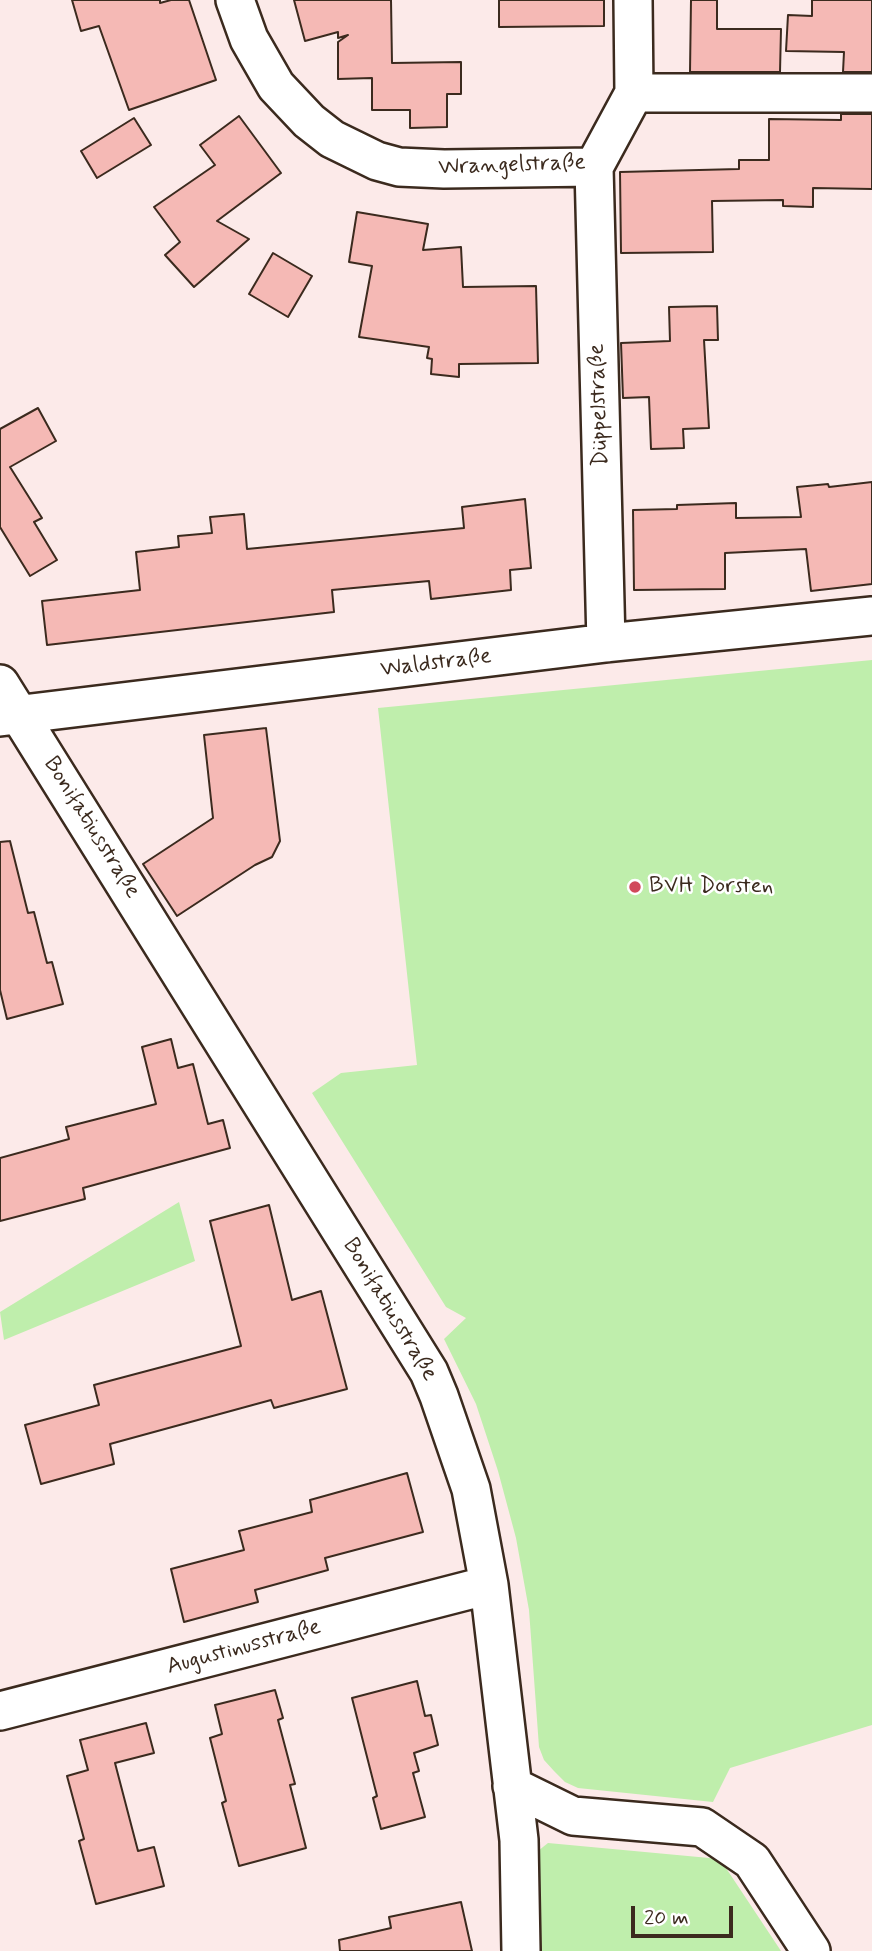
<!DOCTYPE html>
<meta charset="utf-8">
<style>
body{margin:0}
#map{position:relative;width:872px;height:1951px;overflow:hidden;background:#fceae9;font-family:Mynerve,sans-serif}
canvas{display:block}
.scale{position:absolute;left:631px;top:1906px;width:102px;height:32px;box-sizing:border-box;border:4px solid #3b2a1e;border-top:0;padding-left:9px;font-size:21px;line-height:24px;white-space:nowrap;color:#3b2a1e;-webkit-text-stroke:5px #fff;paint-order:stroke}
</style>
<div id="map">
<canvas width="872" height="1951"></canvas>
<div class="scale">20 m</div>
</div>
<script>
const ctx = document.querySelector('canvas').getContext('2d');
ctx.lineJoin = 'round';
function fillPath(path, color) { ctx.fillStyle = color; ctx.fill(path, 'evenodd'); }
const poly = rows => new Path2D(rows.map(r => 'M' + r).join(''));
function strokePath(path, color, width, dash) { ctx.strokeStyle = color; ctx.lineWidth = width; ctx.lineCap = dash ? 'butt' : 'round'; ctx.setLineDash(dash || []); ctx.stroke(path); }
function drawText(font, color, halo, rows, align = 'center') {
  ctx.font = font + ' Mynerve,sans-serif'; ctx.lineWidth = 5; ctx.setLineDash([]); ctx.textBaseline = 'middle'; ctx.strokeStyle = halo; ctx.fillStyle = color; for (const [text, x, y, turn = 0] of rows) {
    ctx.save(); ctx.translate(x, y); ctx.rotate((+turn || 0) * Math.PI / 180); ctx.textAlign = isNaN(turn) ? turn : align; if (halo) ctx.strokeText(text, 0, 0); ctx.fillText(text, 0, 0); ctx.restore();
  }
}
fillPath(poly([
 [872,660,872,1725,730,1768,713,1802,578,1788,565,1782,554,1771,544,1760,539,1747,529,1610,516,1538,498,1471,476,1404,444,1339,466,1318,446,1307,312,1093,341,1073,417,1065,378,708],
 [179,1202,195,1261,4,1340,0,1312],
 [548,1843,720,1859,781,1951,541,1951,536,1862,538,1851]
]), '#bfeeac');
const building = poly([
 [72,0,160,0,160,3,171,0,189,0,216,80,129,110,99,26,81,31,72,0],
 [294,0,391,0,392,63,461,62,461,94,447,94,447,127,410,128,410,110,372,110,372,78,338,79,338,42,348,35,338,38,338,32,305,41,294,0],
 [499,0,604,0,604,26,499,27,499,0],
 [691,0,717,0,717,29,781,29,780,72,690,72,691,0],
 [812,0,872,0,872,72,843,72,844,52,786,51,788,15,812,16,812,0],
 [841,114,872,114,872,189,813,188,813,207,783,206,783,200,712,201,713,252,621,253,620,172,739,169,739,160,769,160,769,119,841,120,841,114],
 [239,116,281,173,217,221,249,239,194,287,165,255,180,242,154,207,215,165,200,145,239,116],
 [134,118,151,145,97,178,81,151,134,118],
 [357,212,428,224,423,250,461,247,463,287,536,286,538,363,459,364,459,377,431,374,432,359,427,358,429,347,359,337,372,266,349,262,357,212],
 [273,253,312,276,288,317,249,294,273,253],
 [717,306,718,340,704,340,709,428,683,429,684,448,651,449,649,397,623,398,621,343,670,341,669,307,717,306],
 [38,408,56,441,10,467,42,518,34,522,57,560,30,576,0,527,0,429,38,408],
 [872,482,872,584,811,591,806,549,725,553,725,589,634,590,633,510,677,509,677,505,736,503,736,518,801,517,797,487,828,484,829,487,872,482],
 [525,499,531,568,510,570,511,590,431,599,429,581,332,590,334,612,47,645,42,601,140,590,136,552,179,547,178,536,212,533,210,517,244,514,247,549,464,528,462,507,525,499],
 [266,728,280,841,272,857,255,865,177,916,143,864,213,818,204,735,266,728],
 [10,841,28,913,34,912,47,963,52,962,63,1004,7,1019,0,990,0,842,10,841],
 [171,1039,178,1068,193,1064,208,1124,223,1120,230,1148,83,1188,85,1199,0,1221,0,1158,69,1139,66,1127,156,1104,142,1047,171,1039],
 [269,1205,292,1300,321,1291,347,1389,274,1408,271,1400,110,1444,114,1464,41,1484,25,1425,99,1405,94,1385,241,1346,210,1221,269,1205],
 [407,1473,423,1532,325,1558,328,1570,255,1590,258,1602,184,1622,171,1569,244,1550,239,1531,312,1512,310,1500,407,1473],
 [417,1681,425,1716,431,1715,438,1745,414,1753,419,1771,413,1773,425,1817,381,1829,373,1798,377,1796,352,1698,417,1681],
 [275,1690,283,1718,278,1720,295,1784,290,1785,306,1848,239,1866,222,1803,226,1801,210,1738,222,1734,215,1705,275,1690],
 [146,1723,154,1753,115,1763,138,1851,154,1847,164,1886,96,1904,79,1841,84,1839,67,1776,88,1770,80,1740,146,1723],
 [461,1902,472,1951,340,1951,339,1940,391,1928,389,1917,461,1902]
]);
fillPath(building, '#f5b9b5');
strokePath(building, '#3b2a1e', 2);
const street = poly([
 [235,0,249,39,276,86,309,121,332,139,377,161,399,167,444,169,594,167,634,93,633,0],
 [634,93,872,93],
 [594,167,606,643],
 [0,684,429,1372,439,1396,471,1489,489,1585,519,1840,521,1951],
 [0,717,606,643,872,616],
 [0,1711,489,1585],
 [512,1786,573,1816,702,1827,752,1861,811,1951]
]);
strokePath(street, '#3b2a1e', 42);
strokePath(street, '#fff', 37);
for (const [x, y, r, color] of [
 [635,887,7,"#d1495b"]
]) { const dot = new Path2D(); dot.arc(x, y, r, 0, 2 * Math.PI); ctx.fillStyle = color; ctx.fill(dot); strokePath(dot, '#fff', 2.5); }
drawText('23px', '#3b2a1e', '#fff', [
 ["Wrangelstraße",512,166,-2],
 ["Düppelstraße",600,405,-92],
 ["Waldstraße",436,664,-7],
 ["Bonifatiusstraße",91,828,58],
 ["Bonifatiusstraße",389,1310,59],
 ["Augustinusstraße",244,1648,-15]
]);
drawText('23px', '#3b2a1e', '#fff', [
 ["BVH Dorsten",649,887]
], 'left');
</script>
